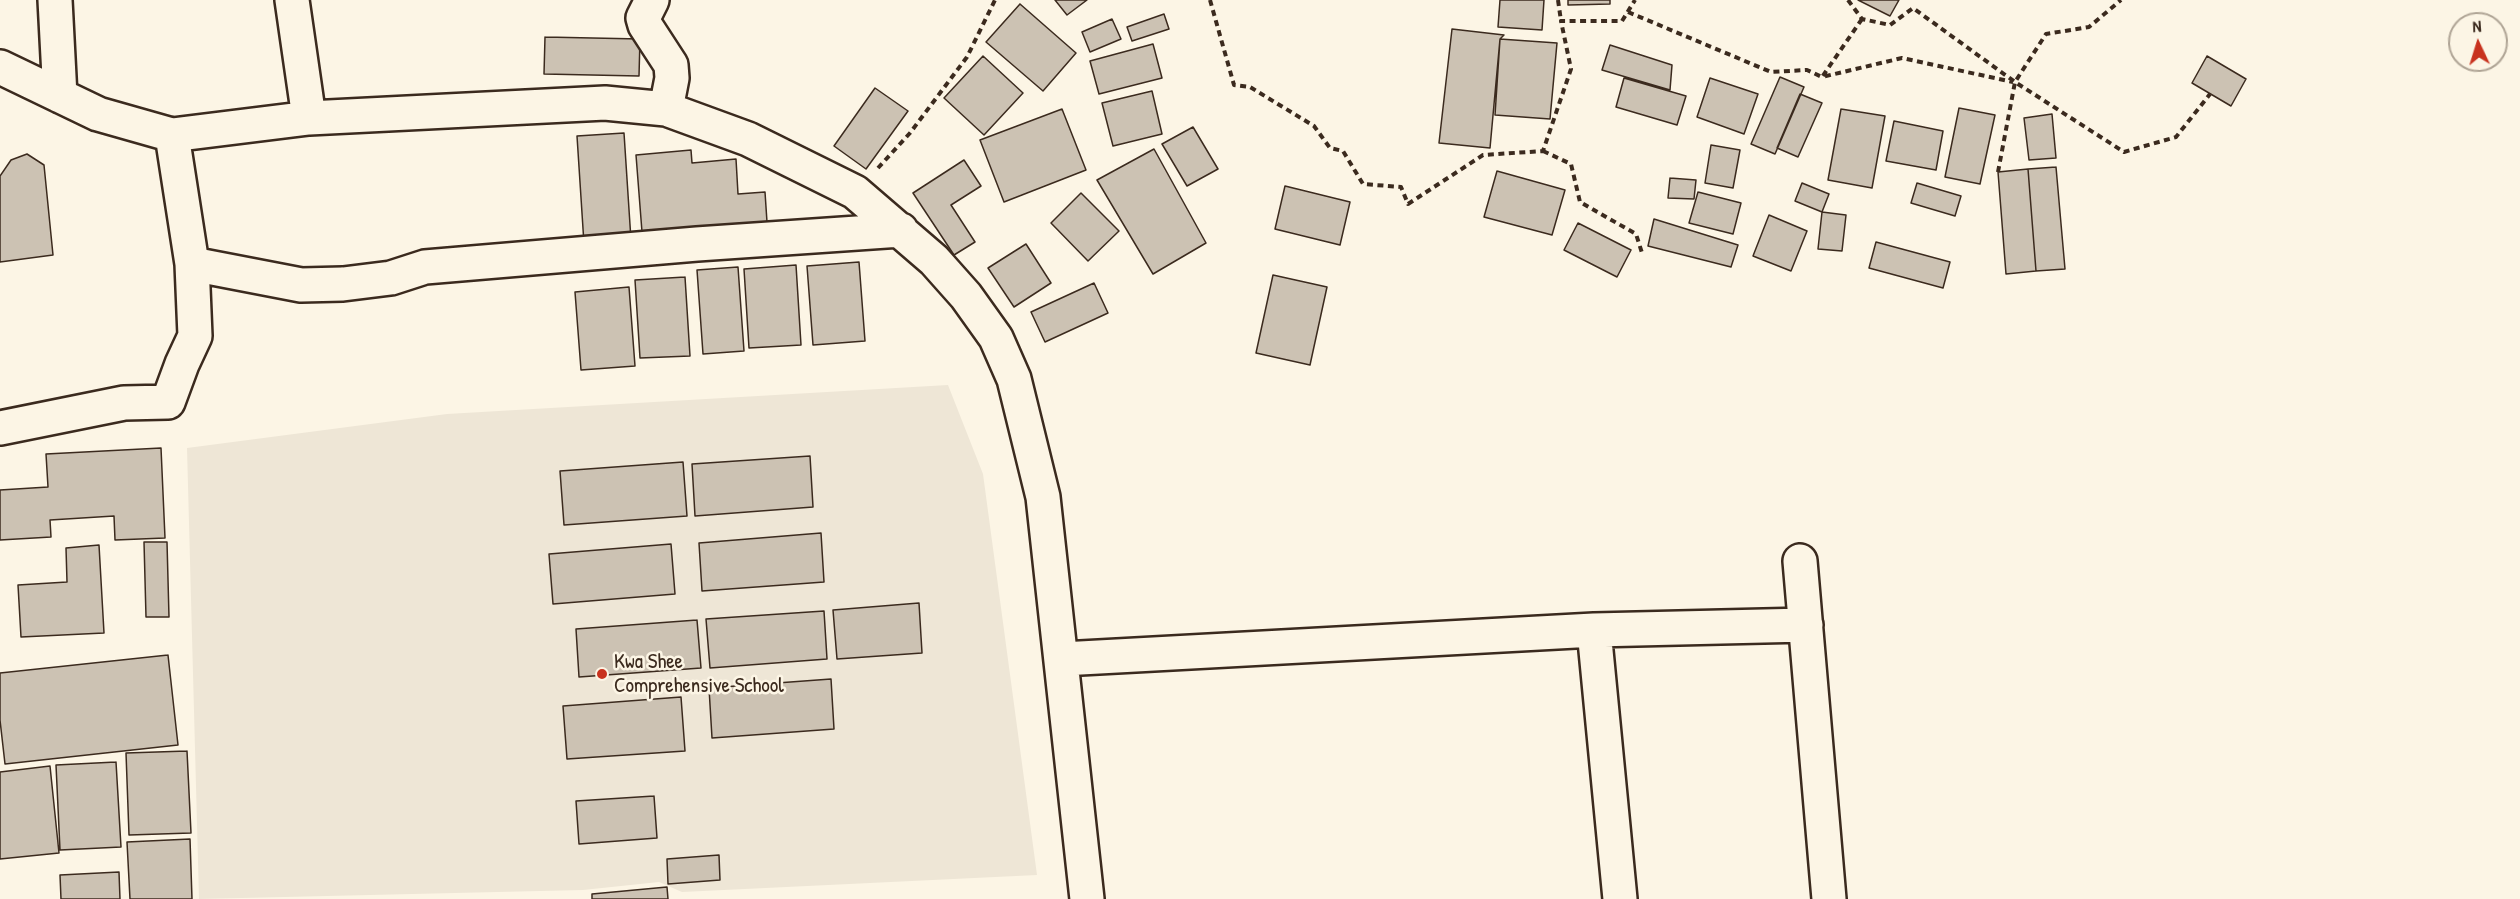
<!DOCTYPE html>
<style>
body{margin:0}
#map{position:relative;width:2520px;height:899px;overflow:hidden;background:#fcf5e5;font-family:"Patrick Hand",sans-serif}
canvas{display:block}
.north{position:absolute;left:2448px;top:12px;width:60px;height:60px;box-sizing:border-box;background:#fcf5e5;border:2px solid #afa495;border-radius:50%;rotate:356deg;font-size:16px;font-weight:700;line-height:24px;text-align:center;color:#3b2a1e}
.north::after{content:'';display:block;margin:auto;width:21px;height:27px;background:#c8321e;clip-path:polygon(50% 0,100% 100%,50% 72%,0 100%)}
</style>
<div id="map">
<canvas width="2520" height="899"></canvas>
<div class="north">N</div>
</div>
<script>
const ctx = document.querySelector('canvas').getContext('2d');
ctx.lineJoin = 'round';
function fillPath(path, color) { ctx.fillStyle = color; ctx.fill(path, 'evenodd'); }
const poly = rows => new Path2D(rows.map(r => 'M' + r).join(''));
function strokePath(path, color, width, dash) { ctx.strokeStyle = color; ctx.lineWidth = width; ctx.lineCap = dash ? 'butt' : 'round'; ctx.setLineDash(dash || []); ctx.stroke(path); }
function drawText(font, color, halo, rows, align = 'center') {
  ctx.font = font + ' "Patrick Hand",sans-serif'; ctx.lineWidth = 5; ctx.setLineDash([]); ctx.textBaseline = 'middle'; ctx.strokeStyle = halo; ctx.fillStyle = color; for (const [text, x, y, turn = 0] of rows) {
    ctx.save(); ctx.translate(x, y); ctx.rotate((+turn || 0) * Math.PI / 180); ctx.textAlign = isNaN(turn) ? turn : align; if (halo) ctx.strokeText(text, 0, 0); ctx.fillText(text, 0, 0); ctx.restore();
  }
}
fillPath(poly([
 [948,385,983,474,1037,875,682,892,659,882,583,890,199,899,187,448,447,414]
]), '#eee6d6');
const building = poly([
 [1055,0,1087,0,1067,15,1055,0],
 [1500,0,1544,0,1542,30,1498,27,1500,0],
 [1568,0,1610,0,1610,4,1568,5,1568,0],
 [1858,0,1899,0,1890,16,1858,0],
 [1020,4,1076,53,1043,91,986,42,1020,4],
 [1164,14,1169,29,1132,41,1127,27,1164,14],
 [1112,19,1121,39,1090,52,1082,32,1112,19],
 [1452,29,1504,35,1500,39,1490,148,1439,143,1452,29],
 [545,37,640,39,639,76,544,74,545,37],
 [1500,39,1557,43,1550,119,1495,115,1500,39],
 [1153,44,1162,78,1099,94,1090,61,1153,44],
 [1610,45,1672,65,1670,90,1602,70,1610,45],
 [983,56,1023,93,984,135,944,98,983,56],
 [2207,56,2246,79,2231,106,2192,83,2207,56],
 [1780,77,1804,87,1775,154,1751,144,1780,77],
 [1624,78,1686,96,1677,125,1616,107,1624,78],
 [1710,78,1758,94,1744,134,1697,117,1710,78],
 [875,88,908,111,866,169,834,146,875,88],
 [1152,91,1162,134,1113,146,1102,103,1152,91],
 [1800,94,1822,103,1798,157,1777,148,1800,94],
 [1959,108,1995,115,1980,184,1945,177,1959,108],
 [1062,109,1086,170,1004,202,980,140,1062,109],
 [1841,109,1885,116,1872,188,1828,180,1841,109],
 [2052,114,2056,158,2029,160,2024,118,2052,114],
 [1894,121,1943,131,1936,170,1886,161,1894,121],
 [1193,127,1218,169,1187,186,1162,144,1193,127],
 [624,133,631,240,584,244,577,136,624,133],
 [1711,145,1740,150,1733,188,1705,183,1711,145],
 [1154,149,1206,243,1153,274,1097,180,1154,149],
 [691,150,692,163,736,159,738,194,765,192,767,222,642,232,636,155,691,150],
 [27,154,44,165,53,255,0,262,0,176,11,160,27,154],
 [964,160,981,186,951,205,975,242,954,255,913,193,964,160],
 [2056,167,2065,269,2036,271,2028,169,2056,167],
 [2028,169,2036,271,2006,274,1998,172,2028,169],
 [1497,171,1565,190,1552,235,1484,217,1497,171],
 [1670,178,1696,180,1694,199,1668,198,1670,178],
 [1802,183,1829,194,1822,212,1795,201,1802,183],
 [1917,183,1961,196,1955,216,1911,203,1917,183],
 [1285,186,1350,202,1340,245,1275,229,1285,186],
 [1698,192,1741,203,1733,234,1689,223,1698,192],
 [1081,193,1119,231,1088,261,1051,223,1081,193],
 [1822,212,1846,215,1842,251,1818,249,1822,212],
 [1769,215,1807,231,1791,271,1753,256,1769,215],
 [1654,219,1738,245,1731,267,1648,246,1654,219],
 [1578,223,1631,250,1617,277,1564,250,1578,223],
 [1876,242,1950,262,1943,288,1869,268,1876,242],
 [1026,244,1051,283,1014,307,988,268,1026,244],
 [859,262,865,341,813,345,807,266,859,262],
 [796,265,801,345,749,348,744,269,796,265],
 [738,267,744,351,703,354,697,270,738,267],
 [1273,275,1327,287,1310,365,1256,353,1273,275],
 [685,277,690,356,640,358,635,280,685,277],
 [1094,283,1108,313,1045,342,1031,312,1094,283],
 [629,287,635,366,581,370,575,292,629,287],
 [161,448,165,538,115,540,114,516,50,520,51,537,0,540,0,490,48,487,46,454,161,448],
 [810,456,813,507,695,516,692,464,810,456],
 [683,462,687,516,564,525,560,471,683,462],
 [821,533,824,582,702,591,699,543,821,533],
 [144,542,167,542,169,617,146,617,144,542],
 [671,544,675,594,553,604,549,554,671,544],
 [99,545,104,633,21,637,18,585,67,582,66,548,99,545],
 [919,603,922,653,837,659,833,610,919,603],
 [824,611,827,659,710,668,706,619,824,611],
 [697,620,701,668,579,677,576,629,697,620],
 [168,655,178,745,5,764,0,720,0,673,168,655],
 [831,679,834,729,712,738,709,688,831,679],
 [681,697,685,751,567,759,563,706,681,697],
 [187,751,191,833,129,835,126,753,187,751],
 [116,762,121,847,60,850,56,765,116,762],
 [50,766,59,853,0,859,0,772,50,766],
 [654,796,657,838,579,844,576,801,654,796],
 [190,839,192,899,130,899,127,842,190,839],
 [719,855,720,880,668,884,667,859,719,855],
 [119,872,120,899,61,899,60,875,119,872],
 [667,887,668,899,592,899,592,894,667,887]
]);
fillPath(building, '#ccc2b3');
strokePath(building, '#3b2a1e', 1.5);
const minor = poly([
 [55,0,60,96],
 [292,0,309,118],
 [652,0,643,18,645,25,671,65,672,78,666,109],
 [0,67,98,114,172,135,309,118,605,103,666,109,748,139,855,192,934,260,966,296,996,338,1014,379,1043,497,1087,899],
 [192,264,301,285,343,284,391,278,425,267,697,244,901,230],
 [0,428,124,403,168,402,182,364,195,336,192,264,172,135],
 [1800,561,1829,899],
 [1594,630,1806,625],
 [1062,659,1594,630,1620,899]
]);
strokePath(minor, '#3b2a1e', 38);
strokePath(poly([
 [1210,0,1234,85,1250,87,1314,126,1330,148,1343,151,1363,184,1401,187,1408,204,1483,155,1543,151,1571,69,1561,21,1622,21,1635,0],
 [1558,0,1561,21],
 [1848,0,1862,19,1890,25,1913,8,2015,82,2124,152,2176,137,2210,94],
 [1628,12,1771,72,1807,70,1822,77],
 [1862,19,1822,77,1902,58,2013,82],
 [1543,151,1571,164,1580,202,1636,234,1642,253],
 [878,168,910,133,967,57,995,0],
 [1998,172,2015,82,2046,34,2089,27,2121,0]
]), '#3b2a1e', 4, [6, 4.5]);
strokePath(minor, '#fcf5e5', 33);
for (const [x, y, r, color] of [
 [602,674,6,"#c8321e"]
]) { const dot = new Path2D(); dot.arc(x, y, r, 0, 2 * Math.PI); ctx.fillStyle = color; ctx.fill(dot); strokePath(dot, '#fcf5e5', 2); }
drawText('21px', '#3b2a1e', '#fcf5e5', [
 ["Kwa Shee",614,662],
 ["Comprehensive School",614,686]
], 'left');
</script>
